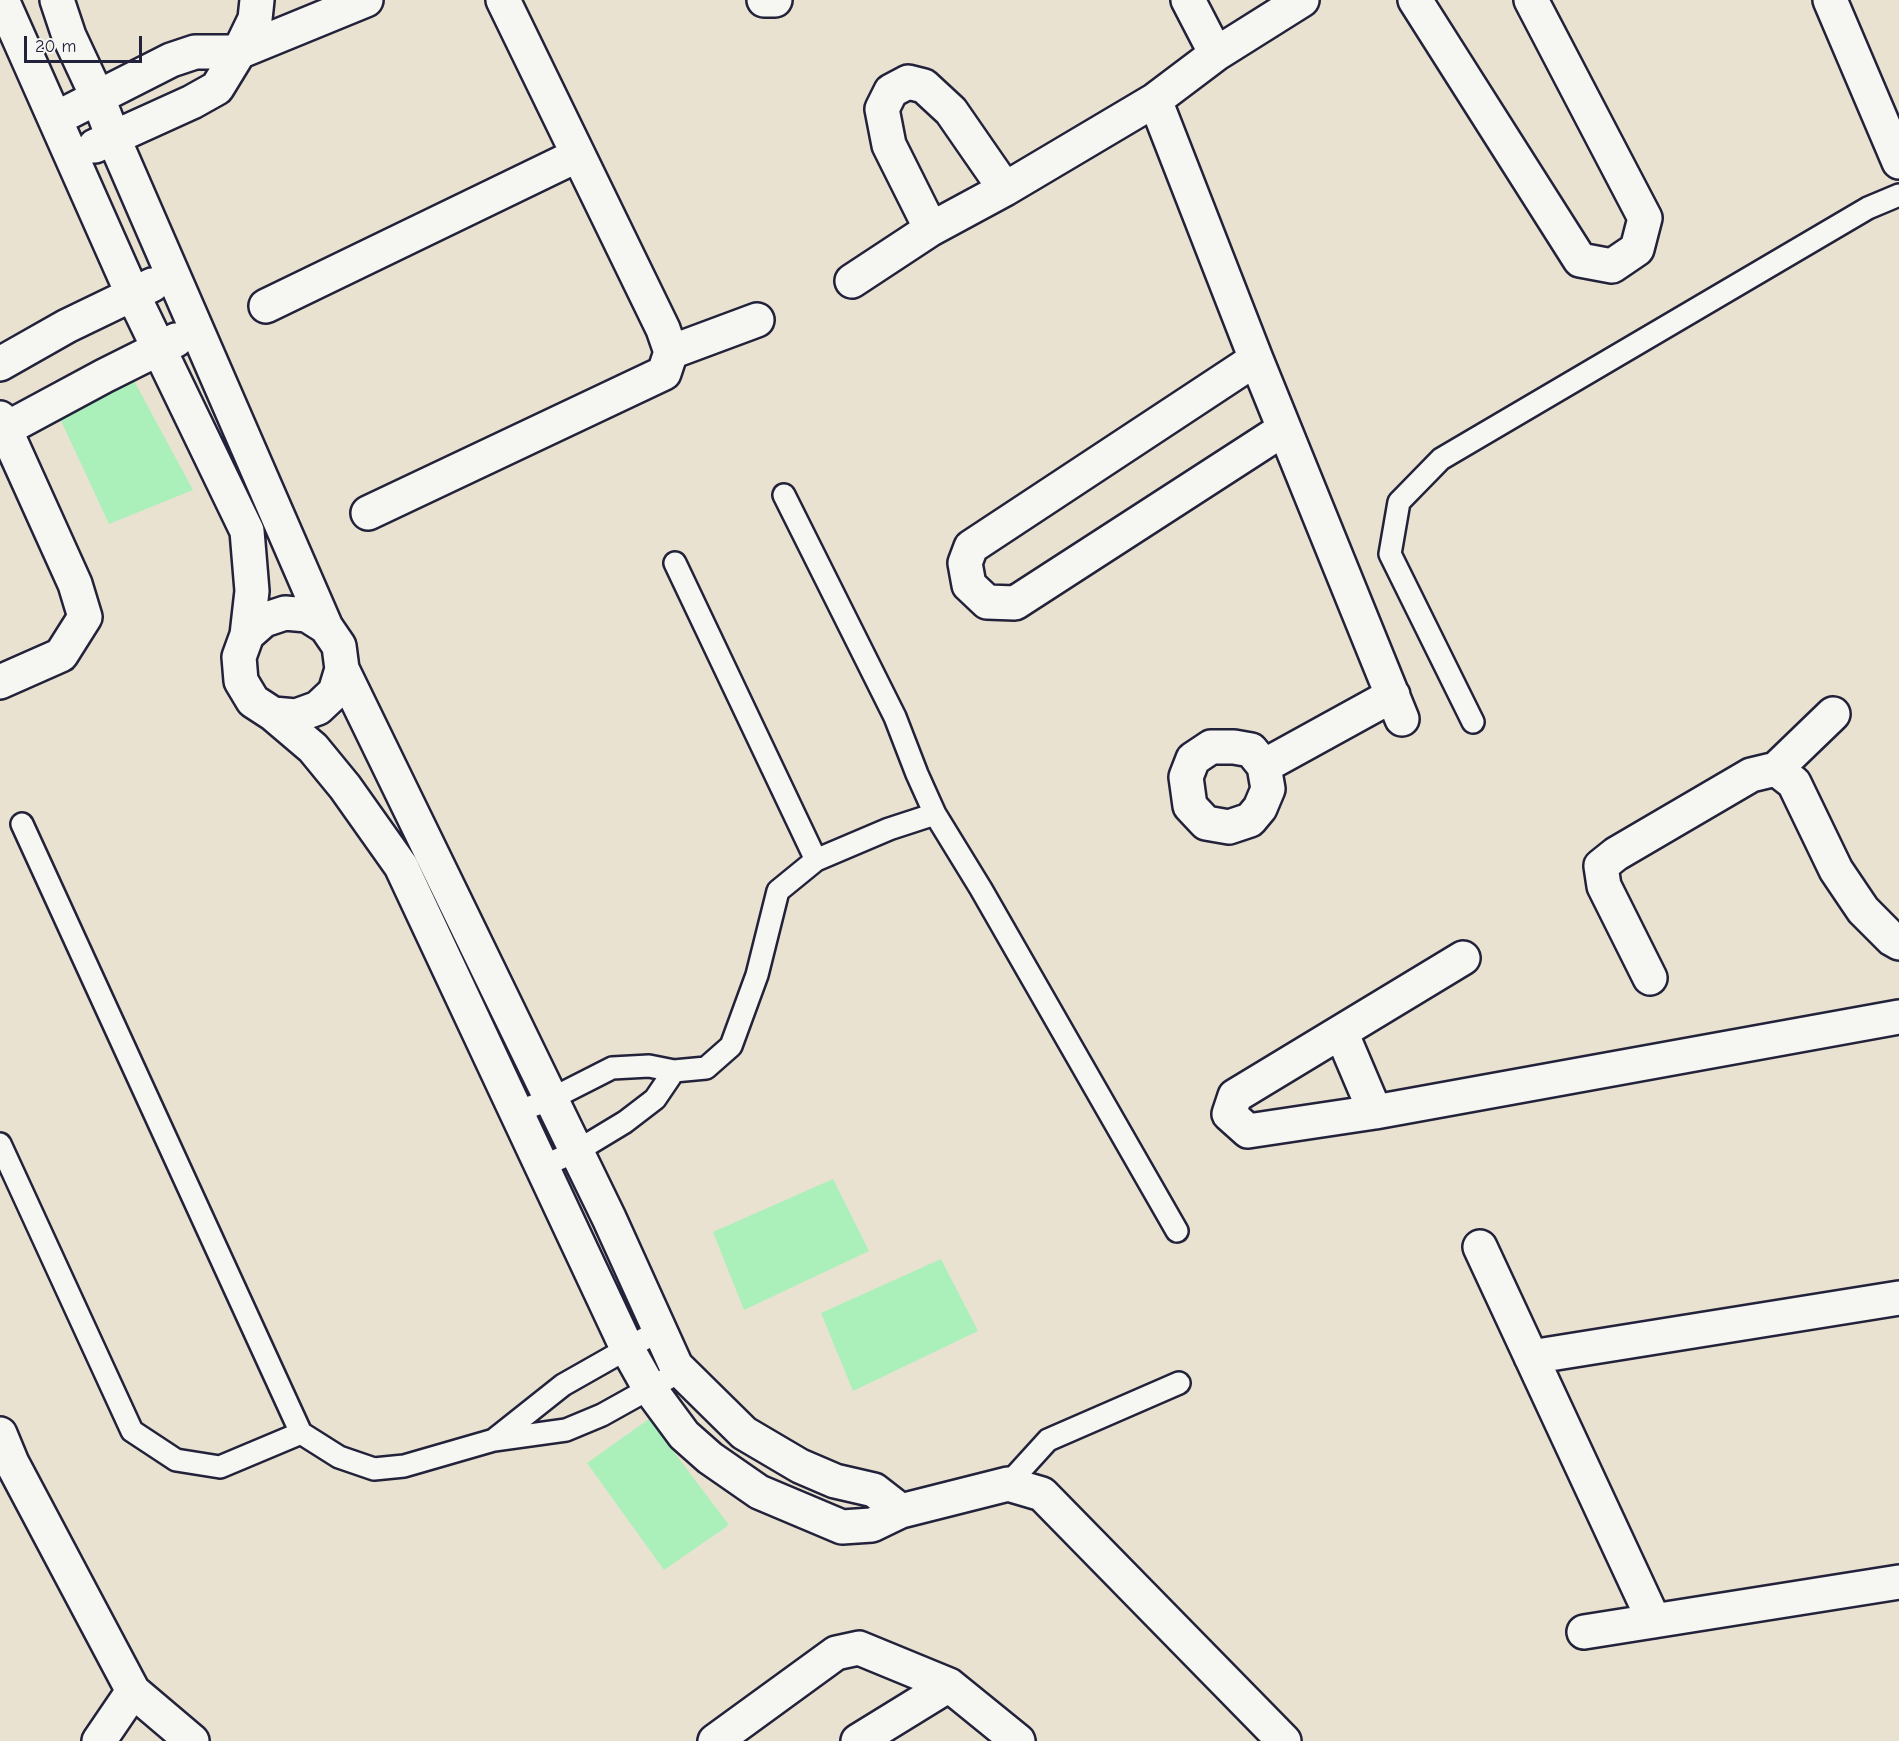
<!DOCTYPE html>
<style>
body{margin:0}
#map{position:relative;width:1899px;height:1741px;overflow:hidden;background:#e9e2d0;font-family:"Comic Neue",sans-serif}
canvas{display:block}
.scale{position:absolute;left:24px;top:36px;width:118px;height:27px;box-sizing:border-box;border:3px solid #22223b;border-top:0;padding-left:8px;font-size:18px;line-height:21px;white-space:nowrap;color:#22223b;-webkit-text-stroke:4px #f6f6f2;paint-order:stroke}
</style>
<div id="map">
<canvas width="1899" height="1741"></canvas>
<div class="scale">20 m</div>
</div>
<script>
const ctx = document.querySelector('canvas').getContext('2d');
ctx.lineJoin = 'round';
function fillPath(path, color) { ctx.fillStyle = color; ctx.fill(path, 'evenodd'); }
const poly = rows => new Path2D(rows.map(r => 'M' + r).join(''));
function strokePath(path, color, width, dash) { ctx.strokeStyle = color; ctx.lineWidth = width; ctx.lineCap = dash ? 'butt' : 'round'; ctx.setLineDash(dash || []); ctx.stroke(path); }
fillPath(poly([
 [132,377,193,490,109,524,57,412],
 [833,1179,869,1251,744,1310,713,1232],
 [941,1259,978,1331,853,1391,821,1313],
 [649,1419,729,1525,664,1570,587,1463]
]), '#abf0bb');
const service = poly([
 [784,495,895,717,917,774,935,814],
 [675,563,816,860],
 [1473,722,1390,554,1399,502,1441,459,1868,208,1899,195],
 [22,824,301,1433,339,1457,374,1469,404,1466,494,1440,566,1430,602,1415,681,1371],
 [517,1112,551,1099,612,1068,649,1066,674,1071,706,1068,731,1046,757,975,778,891,816,860,889,829,935,814,981,889,1177,1231],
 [0,1144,132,1431,176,1460,220,1467,301,1433],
 [543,1166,577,1151,625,1122,655,1099,674,1071],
 [495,1439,563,1385,660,1330],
 [1008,1484,1048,1440,1179,1383]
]);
const minor = poly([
 [2,0,133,295,247,531,252,591,247,635],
 [57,0,69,36,98,98,113,137,326,627,339,646,342,669,335,692,318,708,296,716,273,714,253,701,241,681,239,657,247,635,264,620,285,613,307,615,326,627],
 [764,0,775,0],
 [1188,0,1216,54],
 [1415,0,1580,260,1612,266,1637,249,1645,218,1531,0],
 [239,52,366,0],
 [239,52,255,19,257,0],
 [1155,100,1256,359,1402,719],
 [55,119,171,60,195,52,239,52,217,88,192,102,95,146],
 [931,229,889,145,882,109,891,91,908,82,924,86,951,111,1005,189],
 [852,281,931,229,1005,189,1155,100,1216,54,1302,0],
 [266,306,578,155],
 [671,352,757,320],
 [1256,359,971,547,965,563,969,585,987,602,1015,603,1284,429],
 [0,364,67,326,152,285],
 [0,418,75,584,85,617,61,655,0,682],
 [0,432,104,376,176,340],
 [368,513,664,373,671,352,663,329,503,0],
 [342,669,609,1218,676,1366,744,1433,800,1466,835,1481,874,1490,901,1511],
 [273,714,313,748,345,787,401,866,627,1348,650,1389,684,1435,710,1458,759,1492,842,1527,872,1525,901,1511,1008,1484,1042,1494,1284,1741],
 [1211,747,1234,747,1251,750,1264,766,1268,789,1260,808,1250,820,1229,827,1206,823,1190,806,1186,777,1193,759,1211,747],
 [1264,766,1393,695],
 [1776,769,1833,714],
 [1463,958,1235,1096,1229,1114,1248,1131,1375,1112,1899,1017],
 [1650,978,1604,886,1601,866,1616,854,1751,775,1776,769,1794,783,1836,870,1863,910,1892,939,1899,943],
 [1341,1032,1375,1112],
 [1480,1247,1654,1621],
 [1531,1357,1899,1298],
 [0,1434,12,1463,133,1691,192,1741],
 [1584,1632,1899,1582],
 [99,1741,133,1691],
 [715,1741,836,1653,859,1648,949,1685,1018,1741],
 [858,1741,949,1685]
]);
const secondary = poly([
 [1830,0,1899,162]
]);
strokePath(service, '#22223b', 26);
strokePath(minor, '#22223b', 38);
strokePath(secondary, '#22223b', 38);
strokePath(service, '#f6f6f2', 21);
strokePath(minor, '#f6f6f2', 33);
strokePath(secondary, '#f6f6f2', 33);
</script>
